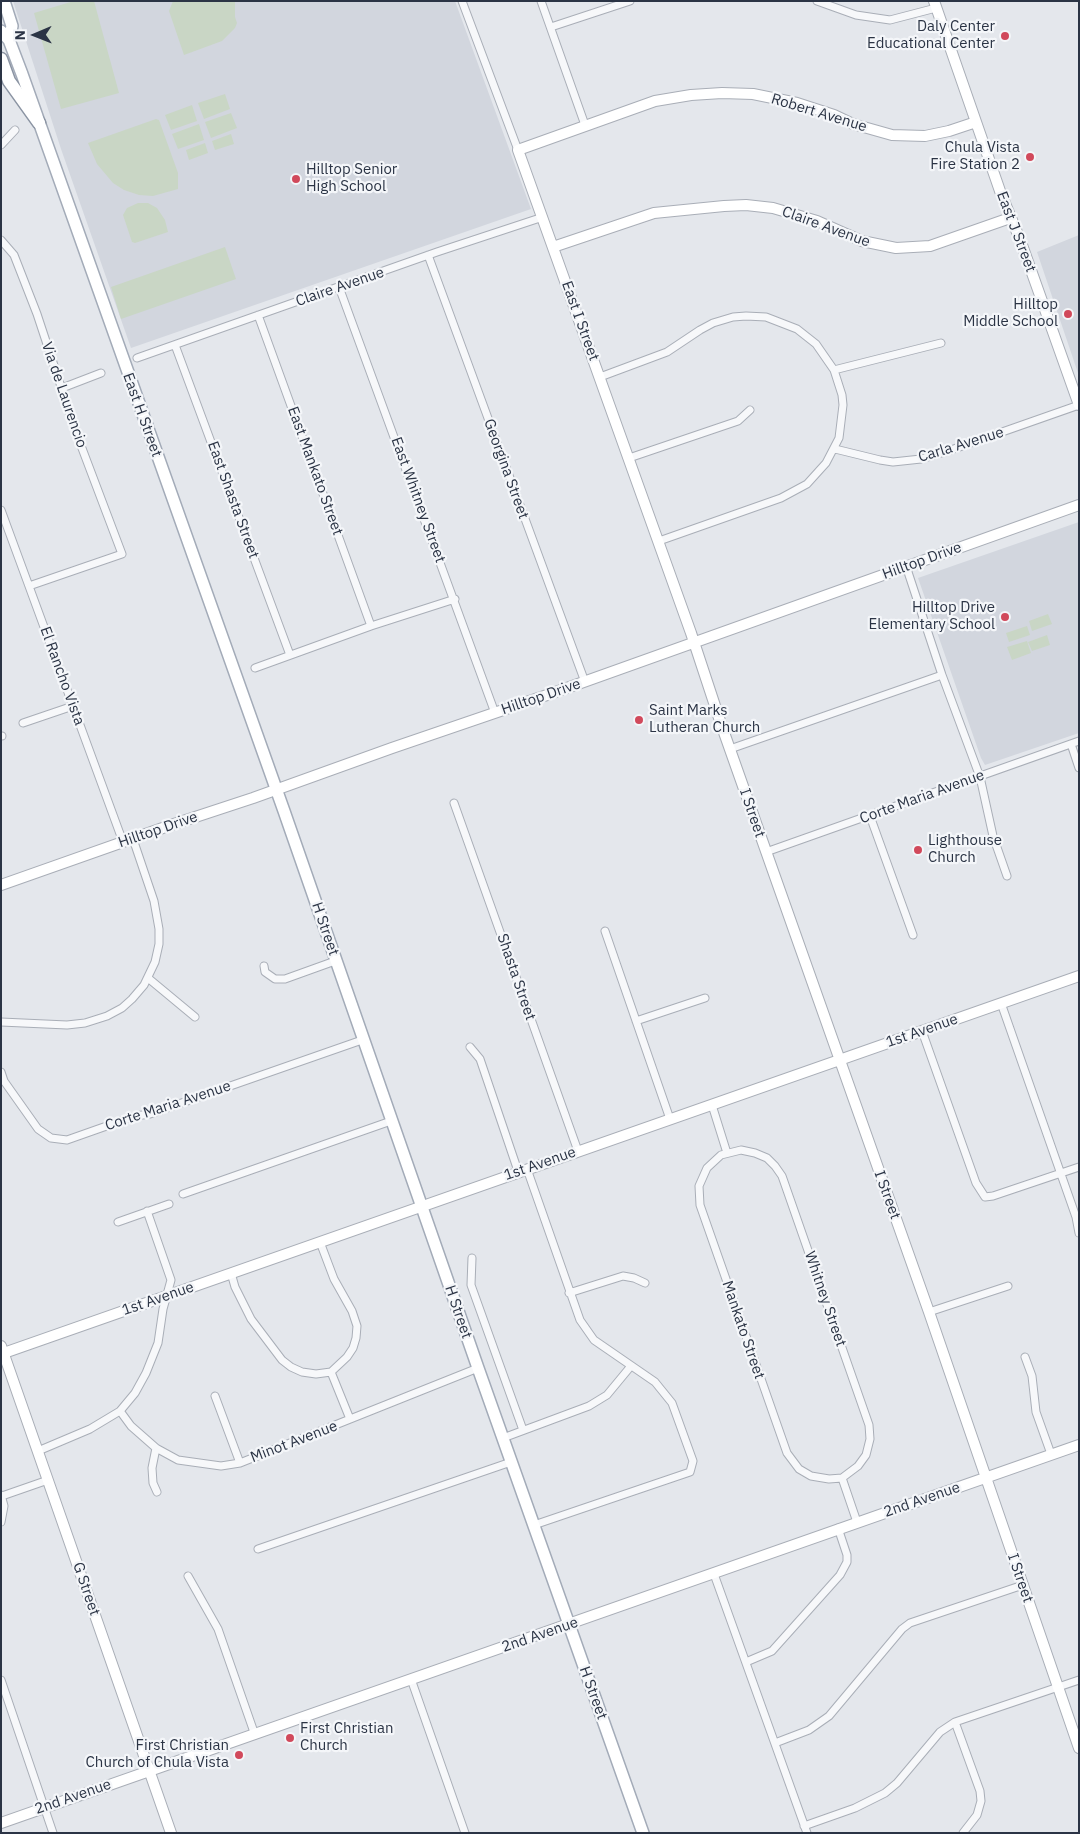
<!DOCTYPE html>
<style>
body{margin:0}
#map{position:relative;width:1080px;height:1834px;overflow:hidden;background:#e4e7ec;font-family:"IBM Plex Sans",sans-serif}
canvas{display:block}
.frame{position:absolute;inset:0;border:2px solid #2b3445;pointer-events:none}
.north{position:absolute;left:10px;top:10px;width:50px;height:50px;-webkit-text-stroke:4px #f4f6f9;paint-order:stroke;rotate:269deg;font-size:14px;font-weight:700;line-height:20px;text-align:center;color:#2b3445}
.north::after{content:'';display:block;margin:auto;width:18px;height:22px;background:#2b3445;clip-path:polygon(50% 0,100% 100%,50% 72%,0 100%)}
</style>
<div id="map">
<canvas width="1080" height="1834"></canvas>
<div class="frame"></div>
<div class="north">N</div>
</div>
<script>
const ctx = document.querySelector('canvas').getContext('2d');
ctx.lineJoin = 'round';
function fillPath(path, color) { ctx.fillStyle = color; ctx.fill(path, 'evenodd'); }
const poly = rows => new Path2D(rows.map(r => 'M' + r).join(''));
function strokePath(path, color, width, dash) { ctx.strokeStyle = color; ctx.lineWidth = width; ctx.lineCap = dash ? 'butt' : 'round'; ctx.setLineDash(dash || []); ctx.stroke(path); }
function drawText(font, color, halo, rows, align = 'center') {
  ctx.font = font + ' "IBM Plex Sans",sans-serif'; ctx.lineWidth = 4.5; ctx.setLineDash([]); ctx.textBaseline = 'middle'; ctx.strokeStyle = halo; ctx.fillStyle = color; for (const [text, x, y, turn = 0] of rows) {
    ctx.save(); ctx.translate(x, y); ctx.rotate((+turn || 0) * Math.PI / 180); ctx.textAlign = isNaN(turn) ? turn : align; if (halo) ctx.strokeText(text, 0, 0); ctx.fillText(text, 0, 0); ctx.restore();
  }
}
fillPath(poly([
 [13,1,455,1,531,209,131,348,61,149],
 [1079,235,1079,376,1037,252],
 [1079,522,1079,733,985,765,981,758,918,578]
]), '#d2d6de');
fillPath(poly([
 [74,1,94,1,119,93,61,109,34,13],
 [173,1,235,1,235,17,237,23,235,28,222,41,184,55,169,11],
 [225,94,230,109,204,119,198,103],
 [192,105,197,121,171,130,165,115],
 [231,113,237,128,211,138,205,122],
 [156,119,159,120,178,173,178,189,153,196,139,195,124,190,113,183,97,164,88,143],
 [199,124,204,140,178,149,172,134],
 [231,134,234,144,215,150,212,141],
 [205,143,208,153,189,160,186,150],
 [138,203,148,203,157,208,165,220,168,232,135,243,132,242,123,215,127,208],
 [225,247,236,279,121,319,111,287],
 [1048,614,1052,624,1032,631,1029,621],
 [1027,626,1030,635,1009,642,1006,633],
 [1047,635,1050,645,1032,651,1028,642],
 [1027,641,1031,653,1012,660,1007,647]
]), '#c9d6c5');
const street = poly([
 [462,1,518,150],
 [541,1,585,125],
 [817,1,856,15,890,20,936,8],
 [551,27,630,1],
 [1,145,15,130],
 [1,240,14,255,37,314,77,435,122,554,29,586],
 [428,255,585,682],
 [339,287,495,713],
 [258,315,371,626],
 [175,345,290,655],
 [137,358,437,252,543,217],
 [834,370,941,343],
 [600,377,667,352,700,330,713,323,733,317,746,316,766,317,797,329,816,344,834,370,842,395,843,405,839,438,826,463,807,484,781,498,659,541],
 [62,388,101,373],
 [835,449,880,460,893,462,921,459,948,451,1079,405],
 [629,458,738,421,750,410],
 [1,510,123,842],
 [906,566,942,675,980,777,993,836,1007,876],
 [255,668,371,626,455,599],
 [23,723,73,706],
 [1,736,2,736],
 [1071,744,1079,768],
 [730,749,942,675],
 [454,803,578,1151],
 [870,816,913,935],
 [766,852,1079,741],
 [605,931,670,1119],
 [264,966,265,972,275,979,285,979,335,961],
 [148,978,195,1017],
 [1001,1003,1076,1217,1079,1233],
 [636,1021,705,998],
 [1,1022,67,1025,85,1023,107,1016,122,1008,132,999,144,985,155,962,159,944,159,929,154,901,133,839],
 [922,1031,976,1183,985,1197,993,1196,1079,1167],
 [470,1047,480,1059,518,1171],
 [1,1072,4,1081,38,1129,51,1138,67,1140,135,1116,150,1114,362,1040],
 [712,1105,727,1153],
 [741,1150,755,1153,767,1158,775,1166,782,1176,869,1425,870,1439,866,1455,858,1466,842,1478,829,1479,811,1476,799,1469,787,1453,700,1205,699,1186,707,1168,721,1155,741,1150],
 [527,1169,580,1320,594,1340,655,1382,672,1403,693,1461,690,1472,534,1525],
 [183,1194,391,1121],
 [118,1222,169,1204],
 [320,1242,334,1279,352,1311,357,1326,356,1338,353,1348,347,1357,331,1372],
 [472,1258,471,1285,523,1430],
 [231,1273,235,1287,251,1319,282,1360,291,1367,302,1372,316,1374,331,1372],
 [569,1293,623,1276,634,1278,645,1283],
 [929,1312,1008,1286],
 [1025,1357,1032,1376,1036,1412,1051,1454],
 [331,1372,350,1419],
 [215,1396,240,1463],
 [120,1411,131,1426,156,1448,178,1460,221,1466,240,1463,478,1368],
 [503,1438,589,1406,607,1395,631,1366],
 [156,1448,152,1468,153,1483,157,1492],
 [38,1451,90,1429,120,1411,135,1393,146,1373,158,1343,163,1309,171,1280,147,1211],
 [842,1478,857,1522],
 [1,1495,4,1506,1,1522],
 [2,1496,48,1480],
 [258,1549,511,1462],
 [714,1574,807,1833],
 [188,1576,218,1629,255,1735],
 [746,1662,772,1651,840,1575,847,1562,847,1555,838,1528],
 [411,1679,465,1833],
 [1,1680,53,1833],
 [955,1722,980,1791,981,1801,977,1815,963,1833],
 [775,1743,809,1730,829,1716,902,1629,910,1623,1023,1585],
 [804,1826,855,1808,885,1793,897,1783,940,1732,955,1722,1079,1680]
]);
const secondary = poly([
 [934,1,1000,191,1021,242,1079,405],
 [976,122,949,131,925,136,892,135,853,124,834,115,797,103,753,94,722,93,691,95,655,101,518,150,691,633,721,724,929,1312,1079,1748],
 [553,247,654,213,724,206,746,205,773,208,817,221,862,241,896,248,930,246,1010,218],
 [1,885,174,824,253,798,392,748,550,694,1079,505],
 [1,1346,171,1833],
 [1,1354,1079,976],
 [1,1823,1079,1445]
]);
const primary = poly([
 [4,1,12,26,9,40],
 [1,31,9,40,22,74,284,811,478,1368,643,1833]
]);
const highway = poly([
 [1,59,9,81,39,123]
]);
strokePath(street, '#a9aeb7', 9);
strokePath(secondary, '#a9aeb7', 12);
strokePath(primary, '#a3abb8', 14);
strokePath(highway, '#8b94a3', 15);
strokePath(street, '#f7f8fa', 7);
strokePath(secondary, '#fff', 10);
strokePath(primary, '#fff', 11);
strokePath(highway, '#fff', 12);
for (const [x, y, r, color] of [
 [1005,36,5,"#d1495b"],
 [1030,157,5,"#d1495b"],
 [296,179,5,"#d1495b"],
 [1068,314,5,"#d1495b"],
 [1005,617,5,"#d1495b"],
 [639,720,5,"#d1495b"],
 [918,850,5,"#d1495b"],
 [290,1738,5,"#d1495b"],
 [239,1755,5,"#d1495b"]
]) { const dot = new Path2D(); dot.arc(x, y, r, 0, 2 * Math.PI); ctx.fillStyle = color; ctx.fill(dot); strokePath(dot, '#f4f6f9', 2); }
drawText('15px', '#2b3445', '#f4f6f9', [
 ["Daly Center",995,27],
 ["Educational Center",995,44],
 ["Chula Vista",1020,148],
 ["Fire Station 2",1020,165],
 ["Hilltop Senior",306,170,"left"],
 ["High School",306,187,"left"],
 ["Hilltop",1058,305],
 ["Middle School",1058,322],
 ["Hilltop Drive",995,608],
 ["Elementary School",995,625],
 ["Saint Marks",649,711,"left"],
 ["Lutheran Church",649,728,"left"],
 ["Lighthouse",928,841,"left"],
 ["Church",928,858,"left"],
 ["First Christian",300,1729,"left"],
 ["Church",300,1746,"left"],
 ["First Christian",229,1746],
 ["Church of Chula Vista",229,1763]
], 'right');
drawText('15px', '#2b3445', '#f4f6f9', [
 ["Robert Avenue",819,113,17],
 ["Claire Avenue",826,227,20],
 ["East J Street",1016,232,69],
 ["Claire Avenue",340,287,-19],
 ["East I Street",580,321,70],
 ["Via de Laurencio",64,395,71],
 ["East H Street",142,415,70],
 ["Carla Avenue",961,445,-17],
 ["Georgina Street",506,469,70],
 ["East Mankato Street",315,471,70],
 ["East Shasta Street",233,500,70],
 ["East Whitney Street",418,500,70],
 ["Hilltop Drive",922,561,-20],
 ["El Rancho Vista",62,676,70],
 ["Hilltop Drive",541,697,-19],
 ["Corte Maria Avenue",922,797,-20],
 ["I Street",752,813,71],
 ["Hilltop Drive",158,830,-19],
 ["H Street",325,929,71],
 ["Shasta Street",516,977,71],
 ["1st Avenue",922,1031,-19],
 ["Corte Maria Avenue",168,1106,-18],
 ["1st Avenue",540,1164,-19],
 ["I Street",887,1195,70],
 ["1st Avenue",158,1299,-19],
 ["Whitney Street",825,1299,71],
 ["H Street",458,1312,71],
 ["Mankato Street",743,1330,71],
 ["Minot Avenue",294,1442,-21],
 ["2nd Avenue",922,1500,-19],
 ["I Street",1020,1578,71],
 ["G Street",86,1589,71],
 ["2nd Avenue",540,1635,-19],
 ["H Street",593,1693,70],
 ["2nd Avenue",73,1797,-19]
]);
</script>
